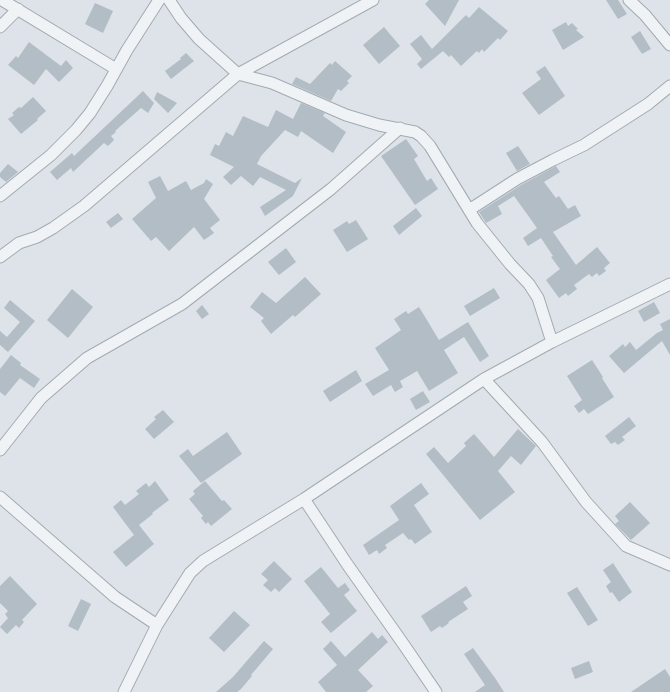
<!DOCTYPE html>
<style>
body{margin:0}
canvas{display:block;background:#dde3e8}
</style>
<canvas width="670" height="692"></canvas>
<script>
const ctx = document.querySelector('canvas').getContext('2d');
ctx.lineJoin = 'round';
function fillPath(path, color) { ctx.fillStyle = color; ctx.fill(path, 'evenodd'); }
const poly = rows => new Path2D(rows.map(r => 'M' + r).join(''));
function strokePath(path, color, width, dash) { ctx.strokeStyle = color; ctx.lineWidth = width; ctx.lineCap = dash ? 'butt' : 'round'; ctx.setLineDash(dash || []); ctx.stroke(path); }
fillPath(poly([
 [429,0,459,0,445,26,425,4],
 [606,0,618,0,627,14,618,19],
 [95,3,113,11,103,33,85,24],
 [479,7,508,31,500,40,498,38,484,52,482,49,479,53,477,51,461,66,451,55,449,57,443,51,421,69,417,64,422,59,410,44,421,35,432,49,466,15,469,18],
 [566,22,568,26,572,23,578,29,576,30,584,37,563,50,552,30],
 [384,27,400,46,379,64,363,45],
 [640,31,651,49,642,54,631,37],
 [29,42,61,66,66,60,73,68,59,82,46,69,34,85,8,65,16,56,18,58],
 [186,53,194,61,171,79,165,71,181,59,180,58],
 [335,61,352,76,347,81,349,83,341,91,338,89,331,101,292,84,296,77,310,84,330,63,332,65],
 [545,66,565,96,539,115,522,93,541,79,536,72],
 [143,91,154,103,148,113,141,108,115,131,116,132,111,136,114,140,108,146,104,143,73,172,71,168,57,180,50,172,72,153,74,156],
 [157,92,177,103,168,113,154,99],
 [33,97,46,111,37,119,38,120,21,134,8,119,14,115,12,113,19,107,21,108],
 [301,103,325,113,323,116,346,132,333,153,301,131,298,137,285,130,261,156,257,164,295,183,302,178,293,196,265,216,260,207,286,190,260,177,253,186,241,176,231,185,223,177,234,167,210,155,215,144,219,146,226,132,233,136,243,116,268,127,276,110,293,119],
 [406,139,418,156,414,159,427,181,431,178,438,189,415,205,381,156],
 [518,146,530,164,517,171,506,153],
 [8,164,18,172,6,182,0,177,0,173],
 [556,166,560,172,544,182,556,198,559,196,568,209,575,205,581,216,553,232,576,265,597,247,610,263,604,268,606,271,599,276,597,273,592,277,589,274,574,285,577,289,568,296,566,293,559,298,546,280,560,269,551,257,553,256,541,238,528,246,523,238,537,228,514,196,498,206,502,214,486,223,479,212,521,185],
 [160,176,168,191,186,181,191,190,204,183,206,179,213,184,204,199,220,220,210,228,214,233,204,240,194,227,169,251,156,237,151,241,132,219,156,198,148,182],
 [416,208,422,216,399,235,393,226],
 [118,213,123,219,111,228,106,222],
 [356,220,368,239,347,252,333,230,347,221,349,224],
 [286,248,296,262,279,275,268,262],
 [305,277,321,294,295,317,293,315,271,334,261,321,264,318,250,307,262,292,276,303],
 [494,288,500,298,470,316,464,306],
 [72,289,93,307,68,338,47,320],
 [10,300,35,321,8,352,0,345,0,331,7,337,20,322,4,308],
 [654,302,660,313,644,322,638,311],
 [202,305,209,314,202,319,196,311],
 [419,307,439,340,468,322,489,356,480,362,464,337,444,350,458,373,450,378,429,391,417,371,400,381,403,387,395,392,391,385,373,396,365,384,389,370,375,348,401,330,394,319,406,311,408,314],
 [670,319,670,355,662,341,624,373,609,356,623,344,625,347,630,342,636,350,657,333,663,330,660,324],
 [11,355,21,363,20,365,40,379,34,388,20,378,5,396,0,392,0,369],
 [592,360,603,377,602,378,614,397,588,414,584,409,579,413,574,406,582,400,567,376],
 [356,370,362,381,330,402,323,391],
 [423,391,430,402,416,410,410,399],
 [163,410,174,422,154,439,145,429,156,419,154,417],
 [629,417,636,426,622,437,625,440,618,445,615,442,611,444,605,436],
 [518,429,536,446,521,465,511,456,498,471,515,492,480,520,426,454,434,447,448,463,466,446,464,443,474,434,494,457],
 [227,432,242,454,201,483,179,456,188,449,193,456],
 [155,481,169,500,152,513,153,514,139,525,154,544,126,567,113,552,134,535,113,507,121,500,125,505,139,494,136,491,146,483,149,487],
 [205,481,222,501,224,500,232,509,211,526,208,522,206,524,201,518,203,516,189,499,195,494,193,491],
 [421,483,429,494,414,505,432,532,415,544,411,539,409,540,403,533,385,545,387,548,379,554,377,550,369,555,363,545,399,520,390,506],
 [630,502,650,523,631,540,615,524,619,521,615,516],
 [274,561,292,579,279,592,275,588,271,592,263,585,268,580,261,574],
 [613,563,632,592,619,602,612,592,610,593,606,586,611,582,603,570],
 [321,567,338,588,345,583,350,590,344,595,357,611,331,633,321,622,330,614,304,581],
 [10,576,37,604,22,620,24,622,19,628,16,625,7,634,0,627,8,618,5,614,8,611,0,603,0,586],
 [466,586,472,596,463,602,468,609,448,622,449,623,442,628,440,626,431,632,421,616],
 [577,587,598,620,588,626,567,593],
 [81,599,91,604,78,631,68,626],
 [234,611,250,625,224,652,209,638],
 [372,632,378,639,382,635,388,642,358,670,373,686,366,692,326,692,318,682,337,665,323,649,331,641,345,657],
 [264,641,273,649,251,675,252,676,241,689,237,692,216,692,233,677],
 [473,648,495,678,504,692,475,692,485,685,464,654],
 [589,661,593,672,575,679,571,668],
 [665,669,670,677,670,692,631,692]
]), '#b3bdc6');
const minor = poly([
 [2,0,116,69],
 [169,0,181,18,199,39,238,74,272,83,346,115,379,125,415,132,421,136,430,146,477,223,510,264,529,284,538,298,552,342],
 [629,0,645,15,670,45],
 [0,27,18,9],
 [0,196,51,155,76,130,90,113,107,86,127,50,159,0],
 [469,210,517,179,553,160,584,145,648,104,670,86],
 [0,257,19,243,37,237,53,228,84,206,238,74,373,0],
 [484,379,542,442,586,502,626,546,670,565],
 [0,450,41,398,87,358,182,304,331,189,400,128],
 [0,497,115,597,157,625],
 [304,499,347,564,404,645,436,692],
 [124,692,157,625,190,573,203,561,304,499,484,379,552,342,670,284]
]);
strokePath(minor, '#a2abb2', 13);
strokePath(minor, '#f0f3f6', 11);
</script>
